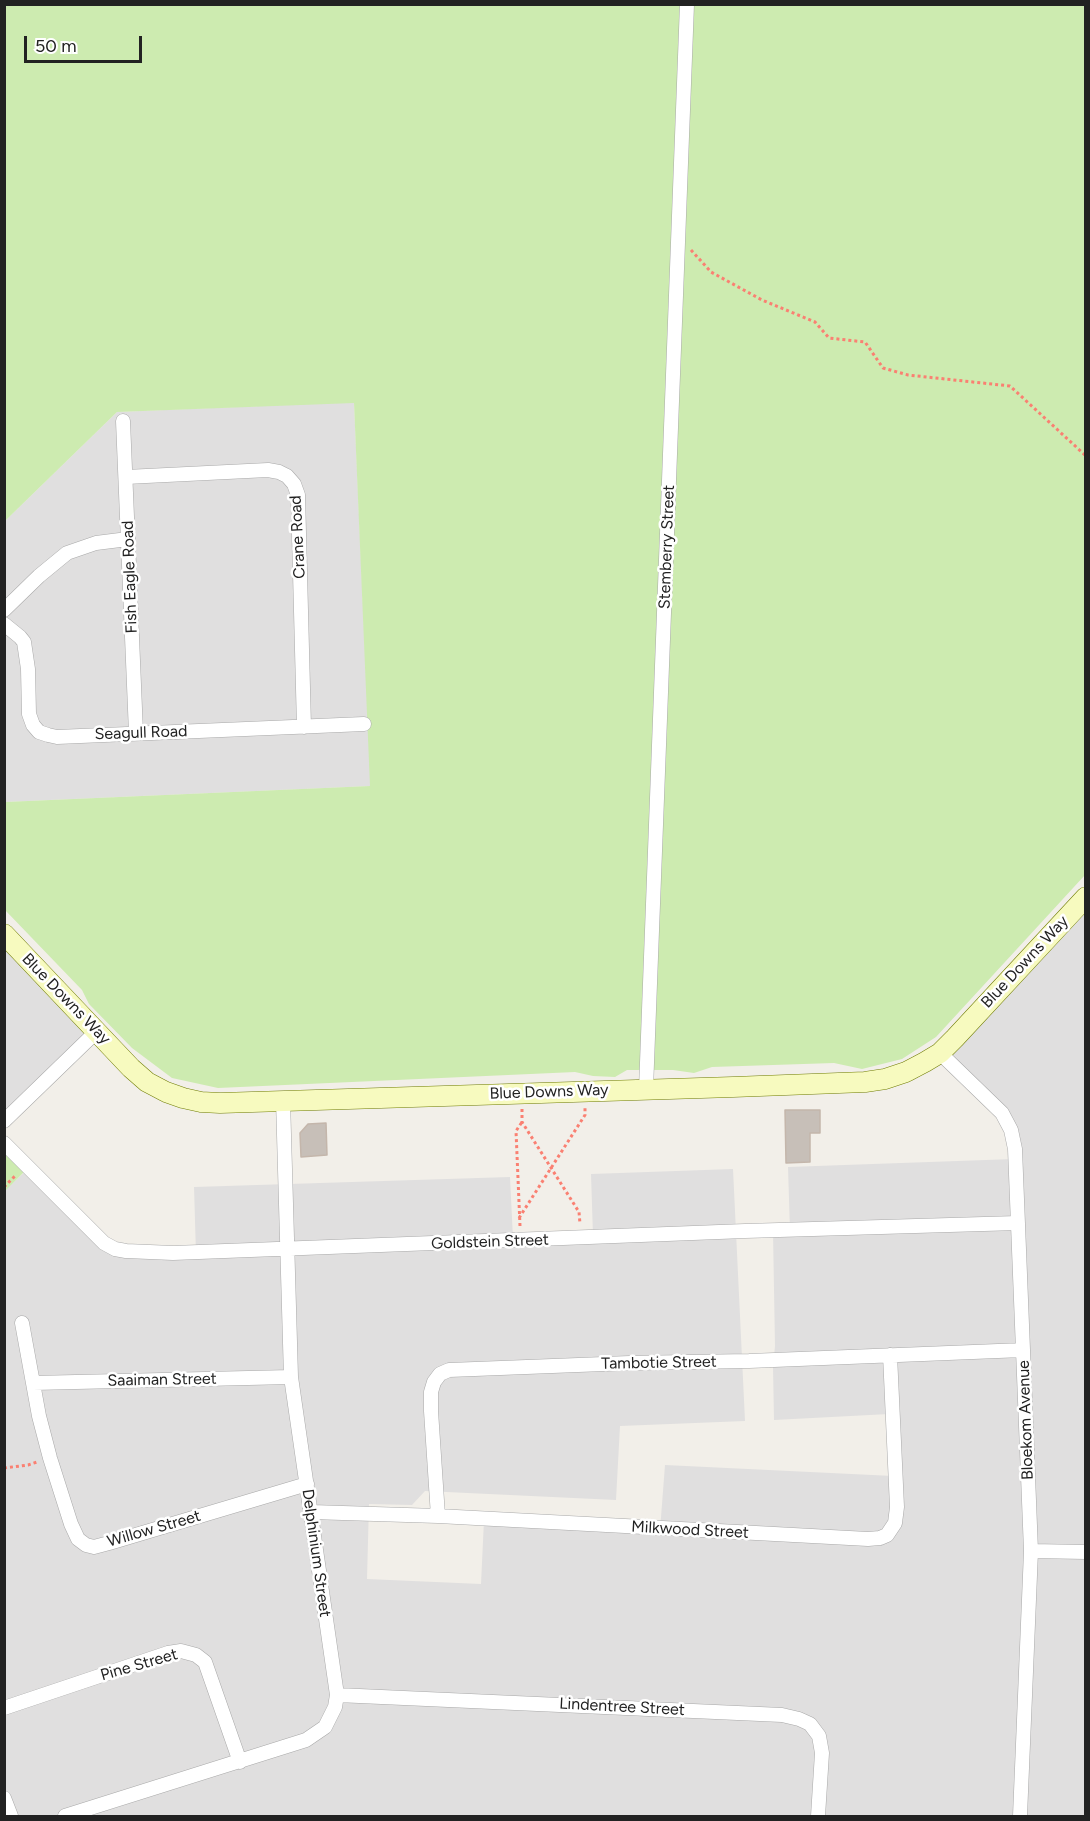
<!DOCTYPE html>
<style>
body{margin:0}
#map{position:relative;width:1090px;height:1821px;overflow:hidden;background:#f2efe9;font-family:Figtree,sans-serif}
canvas{display:block}
.frame{position:absolute;inset:0;border:6px solid #222;pointer-events:none}
.scale{position:absolute;left:24px;top:36px;width:118px;height:27px;box-sizing:border-box;border:3px solid #222;border-top:0;padding-left:8px;font-size:18px;line-height:21px;white-space:nowrap;color:#222;-webkit-text-stroke:4px #fff;paint-order:stroke}
</style>
<div id="map">
<canvas width="1090" height="1821"></canvas>
<div class="frame"></div>
<div class="scale">50 m</div>
</div>
<script>
const ctx = document.querySelector('canvas').getContext('2d');
ctx.lineJoin = 'round';
function fillPath(path, color) { ctx.fillStyle = color; ctx.fill(path, 'evenodd'); }
const poly = rows => new Path2D(rows.map(r => 'M' + r).join(''));
function strokePath(path, color, width, dash) { ctx.strokeStyle = color; ctx.lineWidth = width; ctx.lineCap = dash ? 'butt' : 'round'; ctx.setLineDash(dash || []); ctx.stroke(path); }
function drawText(font, color, halo, rows, align = 'center') {
  ctx.font = font + ' Figtree,sans-serif'; ctx.lineWidth = 5; ctx.setLineDash([]); ctx.textBaseline = 'middle'; ctx.strokeStyle = halo; ctx.fillStyle = color; for (const [text, x, y, turn = 0] of rows) {
    ctx.save(); ctx.translate(x, y); ctx.rotate((+turn || 0) * Math.PI / 180); ctx.textAlign = isNaN(turn) ? turn : align; if (halo) ctx.strokeText(text, 0, 0); ctx.fillText(text, 0, 0); ctx.restore();
  }
}
fillPath(poly([
 [354,402,371,786,5,802,5,521,117,412],
 [1085,899,1085,1816,5,1816,4,1191,28,1169,102,1244,196,1254,194,1187,510,1177,513,1239,593,1236,591,1174,733,1169,745,1421,620,1426,616,1500,425,1491,412,1505,369,1504,367,1579,481,1584,484,1520,660,1530,665,1465,893,1476,889,1414,774,1420,773,1367,775,1346,773,1232,790,1231,788,1167,1014,1159,1011,1130,940,1054],
 [5,938,95,1033,5,1120]
]), '#e0dfdf');
fillPath(poly([
 [5,5,1085,5,1085,875,936,1037,902,1059,862,1069,834,1063,712,1067,694,1073,673,1070,627,1070,615,1077,593,1076,575,1072,218,1088,172,1078,132,1048,89,1004,82,990,5,910,5,802,370,786,354,403,117,412,5,521],
 [5,1152,25,1171,5,1191]
]), '#cdebb0');
const building = poly([
 [785,1110,820,1110,820,1133,810,1133,810,1162,786,1163,785,1110],
 [326,1123,327,1155,301,1157,300,1133,308,1124,326,1123]
]);
fillPath(building, '#c7bfb8');
strokePath(building, '#c4b6ab', 1.5);
const street = poly([
 [123,421,136,733],
 [126,477,268,470,279,472,287,476,294,484,298,495,304,727],
 [4,610,39,576,67,553,96,543,128,539],
 [4,624,20,637,24,642,28,669,29,714,33,725,39,732,48,735,57,737,364,724],
 [940,1053,1002,1113,1011,1130,1015,1149,1031,1551,1020,1816],
 [646,1089,687,4],
 [4,1121,97,1031],
 [4,1143,104,1243,115,1249,126,1251,173,1253,745,1231,1018,1223],
 [22,1323,39,1416,50,1458,71,1524,78,1539,86,1545,94,1547,109,1543,307,1484],
 [33,1383,291,1377],
 [311,1512,438,1516,868,1539,880,1538,887,1535,895,1523,897,1507,890,1355],
 [438,1516,431,1411,431,1392,434,1382,440,1374,449,1370,630,1363,749,1361,1023,1350],
 [1031,1551,1086,1552],
 [337,1695,782,1715,799,1719,810,1724,819,1736,822,1753,818,1816],
 [4,1708,168,1653,181,1651,196,1655,205,1662,240,1762],
 [4,1798,11,1816],
 [65,1816,306,1740,325,1727,335,1707,337,1695,291,1377,283,1100]
]);
const secondary = poly([
 [4,934,131,1068,147,1082,166,1092,183,1098,201,1102,220,1103,733,1087,865,1082,885,1079,906,1072,925,1062,940,1053,955,1038,1086,897]
]);
strokePath(street, '#a9a9a9', 15);
strokePath(secondary, '#707d05', 21);
strokePath(poly([
 [691,250,711,272,762,300,815,322,829,338,865,342,883,368,908,375,1010,386,1086,456],
 [522,1109,522,1122,579,1212,580,1224],
 [4,1187,16,1175],
 [519,1218,585,1115,585,1107],
 [520,1226,516,1131,522,1122],
 [4,1468,28,1465,37,1462]
]), '#fa8072', 3, [3, 3]);
strokePath(street, '#fff', 14);
strokePath(secondary, '#f7fabf', 20);
drawText('16px', '#222', '#fff', [
 ["Crane Road",298,537,-93],
 ["Stemberry Street",667,547,-88],
 ["Fish Eagle Road",130,577,-92],
 ["Seagull Road",141,733,-2],
 ["Blue Downs Way",1025,962,-47],
 ["Blue Downs Way",66,999,46],
 ["Blue Downs Way",549,1092,-2],
 ["Goldstein Street",490,1242,-2],
 ["Tambotie Street",659,1363,-1],
 ["Saaiman Street",162,1380,-1],
 ["Bloekom Avenue",1026,1420,-92],
 ["Willow Street",154,1529,-16],
 ["Milkwood Street",690,1530,3],
 ["Delphinium Street",316,1553,82],
 ["Pine Street",139,1665,-16],
 ["Lindentree Street",622,1707,3]
]);
</script>
